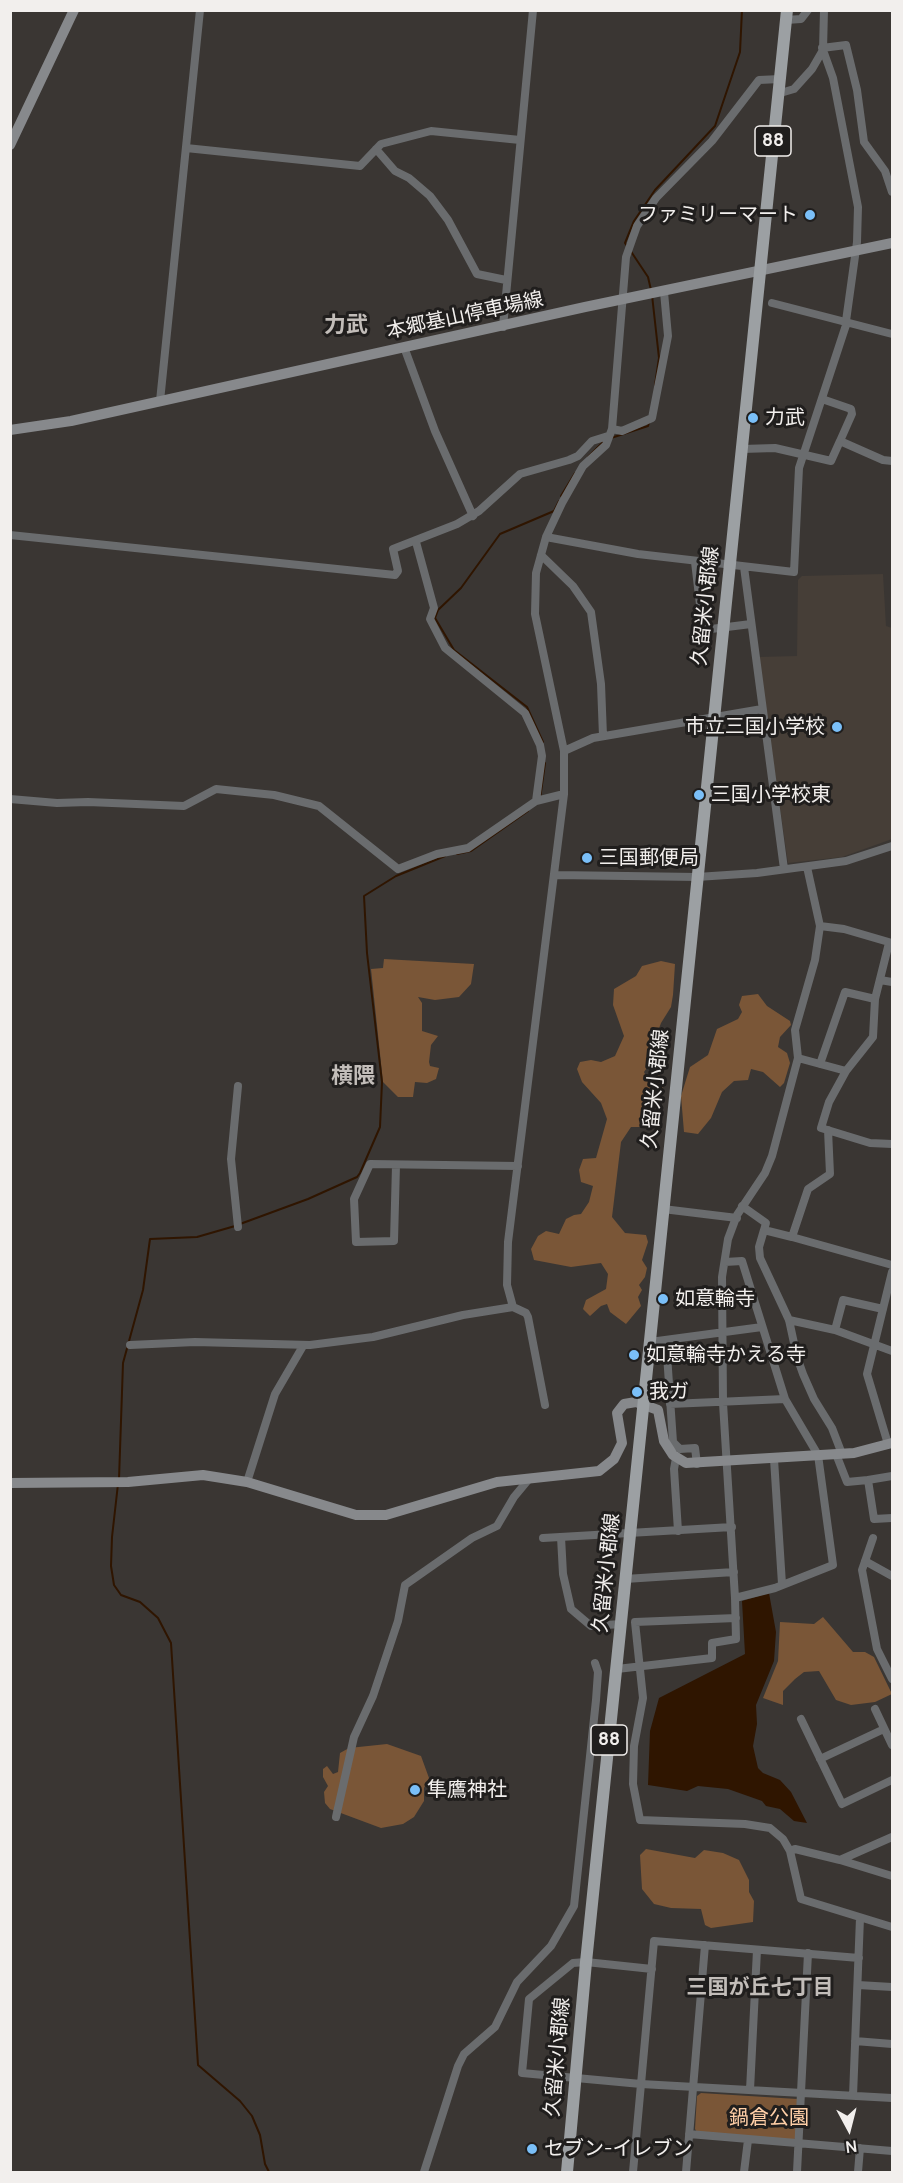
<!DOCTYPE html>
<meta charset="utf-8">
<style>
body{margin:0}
#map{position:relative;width:903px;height:2183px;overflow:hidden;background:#3a3633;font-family:Manrope,sans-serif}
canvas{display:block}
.frame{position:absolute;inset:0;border:12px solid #f2efed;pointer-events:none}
.north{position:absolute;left:819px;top:2099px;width:60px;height:60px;-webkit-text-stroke:4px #201e1d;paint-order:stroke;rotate:173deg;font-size:16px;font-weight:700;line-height:24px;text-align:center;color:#f2efed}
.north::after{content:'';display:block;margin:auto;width:21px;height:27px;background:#f2efed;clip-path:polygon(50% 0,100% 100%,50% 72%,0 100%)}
</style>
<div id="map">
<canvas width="903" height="2183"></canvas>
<div class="frame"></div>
<div class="north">N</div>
</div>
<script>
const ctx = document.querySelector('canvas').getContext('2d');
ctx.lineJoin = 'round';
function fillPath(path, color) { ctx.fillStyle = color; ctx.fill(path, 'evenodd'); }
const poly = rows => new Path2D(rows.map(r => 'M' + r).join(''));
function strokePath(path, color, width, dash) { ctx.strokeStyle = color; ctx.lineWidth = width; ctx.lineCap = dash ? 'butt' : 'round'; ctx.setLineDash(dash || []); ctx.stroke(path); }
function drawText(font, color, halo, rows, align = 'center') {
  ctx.font = font + ' Manrope,"Noto Sans JP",sans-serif'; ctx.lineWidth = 6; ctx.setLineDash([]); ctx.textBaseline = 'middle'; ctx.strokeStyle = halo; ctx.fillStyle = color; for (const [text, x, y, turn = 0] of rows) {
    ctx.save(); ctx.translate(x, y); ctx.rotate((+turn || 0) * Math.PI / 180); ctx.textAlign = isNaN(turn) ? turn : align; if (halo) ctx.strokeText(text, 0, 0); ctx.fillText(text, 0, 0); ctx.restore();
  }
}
fillPath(poly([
 [883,574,886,626,892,628,892,839,842,857,788,863,758,657,797,656,798,580,802,576]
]), '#463e37');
fillPath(poly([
 [384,959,474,964,471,984,459,997,435,1000,418,997,422,1003,422,1031,438,1036,431,1045,429,1062,430,1066,439,1068,436,1079,427,1083,415,1082,413,1097,398,1097,383,1082,371,969,383,968],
 [661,961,675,964,673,995,671,1007,661,1023,651,1050,649,1065,644,1072,647,1078,657,1074,662,1077,664,1085,654,1105,652,1117,645,1127,631,1127,621,1142,612,1217,625,1233,646,1235,648,1242,642,1260,647,1268,645,1277,639,1285,642,1290,638,1297,641,1306,626,1324,610,1312,607,1304,601,1306,590,1316,583,1309,586,1300,606,1289,608,1274,601,1263,571,1267,534,1260,531,1249,538,1236,546,1231,559,1234,566,1219,574,1215,581,1214,589,1202,593,1186,581,1182,579,1170,583,1159,596,1158,607,1119,601,1103,582,1082,577,1069,580,1062,591,1060,601,1062,615,1056,624,1036,613,1005,614,989,636,976,642,966],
 [758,994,767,1006,790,1021,791,1025,780,1037,778,1047,787,1053,790,1063,784,1083,780,1087,763,1072,751,1069,748,1080,734,1081,722,1092,711,1118,698,1134,684,1132,681,1096,690,1067,708,1055,717,1029,738,1019,742,1012,739,1005,742,996],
 [823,1617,853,1652,865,1652,874,1657,892,1694,875,1702,851,1705,836,1700,819,1671,804,1672,795,1679,783,1691,783,1705,763,1698,778,1661,780,1622,814,1624],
 [387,1744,421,1756,429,1778,424,1788,424,1801,414,1817,403,1824,381,1828,330,1809,325,1803,324,1792,328,1786,323,1777,323,1769,327,1766,333,1774,338,1772,340,1753,349,1748],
 [646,1849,695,1858,704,1850,723,1853,739,1860,749,1880,749,1892,754,1901,753,1922,711,1928,705,1925,701,1909,671,1908,654,1904,642,1889,640,1855],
 [701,2093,797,2099,796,2138,792,2140,697,2132,695,2129,697,2096]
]), '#7a5637');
fillPath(poly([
 [769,1593,776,1632,774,1661,756,1705,757,1724,753,1746,758,1768,763,1773,780,1780,791,1792,807,1823,794,1821,780,1809,766,1806,762,1801,728,1789,698,1786,687,1791,648,1785,650,1731,659,1698,745,1654,742,1601]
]), '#2f1500');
strokePath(poly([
 [627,246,625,243,634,221,655,190,715,126,740,52,742,10],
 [630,250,648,277,651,290],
 [652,295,659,358,655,385],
 [611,438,648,426,649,423],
 [588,457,603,442],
 [561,496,575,473],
 [543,742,527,707,454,650,435,618,438,610,461,588,500,534,554,511,559,501],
 [540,799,545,763],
 [457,854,471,851,528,811],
 [240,1224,308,1199,357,1177,360,1173,380,1127,382,1082,367,953,364,896,396,876,445,856],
 [119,1479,123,1363,143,1290,150,1239,197,1237,235,1226],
 [118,1484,112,1537,111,1566,114,1585,121,1595,140,1602,158,1618,171,1643,198,2065,240,2101,252,2116,260,2135,265,2164,269,2172]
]), '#2f1500', 2);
strokePath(poly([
 [824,10,823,50,833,78,858,207,857,242,846,321],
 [786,20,801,19,808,10],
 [822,48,846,45,857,90,864,142,885,171,892,192],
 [777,94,794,89,812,69,823,50],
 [186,148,360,166,381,144,431,131,520,140],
 [376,149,395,171,409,178,430,196,448,220,477,274,506,280],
 [772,303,892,334],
 [503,327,533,10],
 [404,347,435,431,473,516],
 [822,399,851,409,852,414,840,441,883,460,892,461],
 [160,401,200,10],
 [612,429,622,431,652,418,668,336,664,292],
 [742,449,775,448,831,461,840,441],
 [10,535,395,575,398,571,393,549,457,524,479,511,520,474,569,460,578,456,592,441,608,436],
 [546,537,638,554,794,572,799,468,847,322],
 [416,542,434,608,430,619,445,648,525,713,540,745,542,756,536,801],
 [541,555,573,586,591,612,601,684,603,736],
 [695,562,703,630,751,624],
 [744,567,784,869],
 [564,751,593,738,762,709],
 [10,799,57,803,88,802,184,806,216,789,274,795,319,806,398,869,437,854,468,848,536,801,564,794],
 [556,875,697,877,757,873,846,861,892,846],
 [820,926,844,929,892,943],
 [889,943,875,999,873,1037,846,1071,829,1102,821,1128,870,1143,892,1144],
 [880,980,892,982],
 [798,1058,846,1071],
 [820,1064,845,992,875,999],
 [238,1086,231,1159,238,1227],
 [828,1130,830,1174,808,1189,792,1237,892,1265],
 [396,1165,394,1241,356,1242,354,1199,370,1164,518,1166],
 [742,1206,766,1223,764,1230,792,1237],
 [663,1209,737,1218],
 [764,1230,759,1247,760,1258,789,1320,797,1357,803,1374,814,1399,832,1428,842,1454],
 [513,1307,507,1285,508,1242,564,794,564,751,535,614,536,573,546,537,562,503,583,466,606,445,612,429,626,257,637,226,656,198,712,141,759,80,780,79],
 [789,1320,835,1330,892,1351],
 [835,1330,843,1300,883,1309],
 [666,1340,673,1442,680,1449,695,1448,697,1464],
 [650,1342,762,1327],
 [130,1345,195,1342,310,1345,373,1337,463,1315,513,1307,526,1313,528,1317,545,1405],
 [670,1404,785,1399],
 [888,1444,867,1374,892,1272],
 [836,1454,847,1482,868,1480,874,1519,892,1518],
 [676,1458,674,1469,678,1531],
 [774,1459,782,1584],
 [868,1480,892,1476],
 [247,1482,275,1394,303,1346],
 [561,1537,563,1574,571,1609,591,1626,621,1624],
 [543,1538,732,1527],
 [873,1538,862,1570,877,1649,892,1679],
 [865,1561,892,1576],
 [625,1579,734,1572],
 [735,1598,723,1403,722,1277,728,1239,737,1215,765,1173,772,1156,798,1058,795,1030,815,960,820,926,807,867],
 [736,1618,635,1622,643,1698,634,1746,633,1784,640,1820,745,1824,770,1828,783,1839,790,1851,801,1899,892,1927],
 [617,1669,712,1658,712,1643,736,1639,735,1598,775,1588,833,1565,818,1455,785,1399,742,1261,725,1262],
 [875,1709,892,1745],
 [801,1719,842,1804,892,1780],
 [820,1759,884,1729],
 [336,1817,354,1737,373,1696,398,1621,405,1585,472,1538,497,1526,514,1497,529,1479],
 [790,1851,795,1849,840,1860,892,1837],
 [840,1860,892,1876],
 [652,1969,586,1962,573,1963,529,1999,522,2073,641,2084,892,2098],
 [858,1985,892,1987],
 [855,2041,892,2044],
 [750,2090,757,1950],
 [853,2096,860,1918],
 [689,2134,892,2151],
 [424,2172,458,2066,464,2054,495,2027,517,1982,551,1946,574,1906,596,1700,598,1672,595,1663],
 [633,2172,654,1941,859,1958],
 [686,2172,705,1945],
 [744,2172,748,2140],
 [797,2172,808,1953],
 [858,2172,860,2148]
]), '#6a6c6e', 8);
strokePath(poly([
 [10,145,74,10],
 [10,430,71,421,585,307,892,243],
 [10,1483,128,1482,203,1475,247,1482,356,1515,386,1515,497,1482,599,1471,614,1459,622,1443,617,1413,624,1404,636,1402,658,1410,664,1441,673,1455,686,1463,854,1453,892,1443]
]), '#87898c', 10);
strokePath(poly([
 [567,2172,586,1962,787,10]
]), '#9ca0a3', 12);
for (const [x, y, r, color] of [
 [810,215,6,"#7abff8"],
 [753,418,6,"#7abff8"],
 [837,727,6,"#7abff8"],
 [699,795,6,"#7abff8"],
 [587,858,6,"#7abff8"],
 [663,1299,6,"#7abff8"],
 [634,1355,6,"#7abff8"],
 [637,1392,6,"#7abff8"],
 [415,1790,6,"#7abff8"],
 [532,2149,6,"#7abff8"]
]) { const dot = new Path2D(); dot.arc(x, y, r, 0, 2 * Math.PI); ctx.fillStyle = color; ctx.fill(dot); strokePath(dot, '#201e1d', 2); }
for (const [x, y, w] of [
 [773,141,36],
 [609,1740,36]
]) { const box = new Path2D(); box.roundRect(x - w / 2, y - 15, w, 30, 4.5); ctx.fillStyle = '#201e1d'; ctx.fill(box); strokePath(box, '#f2efed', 1.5); }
drawText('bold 18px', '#f2efed', null, [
 ["88",773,141],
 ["88",609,1740]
]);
drawText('20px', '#f2efed', '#201e1d', [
 ["ファミリーマート",798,215,"right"],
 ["力武",765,418],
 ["市立三国小学校",825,727,"right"],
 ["三国小学校東",711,795],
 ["三国郵便局",599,858],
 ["如意輪寺",675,1299],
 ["如意輪寺かえる寺",646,1355],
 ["我ガ",649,1392],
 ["隼鷹神社",427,1790],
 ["セブン-イレブン",544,2149]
], 'left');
drawText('20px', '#f2efed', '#201e1d', [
 ["本郷基山停車場線",465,316,-12],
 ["久留米小郡線",706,606,-84],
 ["久留米小郡線",656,1089,-84],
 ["久留米小郡線",607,1573,-84],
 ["久留米小郡線",558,2057,-85]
]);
drawText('20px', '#ffcfa7', '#201e1d', [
 ["鍋倉公園",769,2118]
]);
drawText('bold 21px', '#c2bdb9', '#201e1d', [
 ["三国が丘七丁目",760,1988]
]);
drawText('bold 22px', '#c2bdb9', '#201e1d', [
 ["力武",346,326],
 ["横隈",353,1077]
]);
</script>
